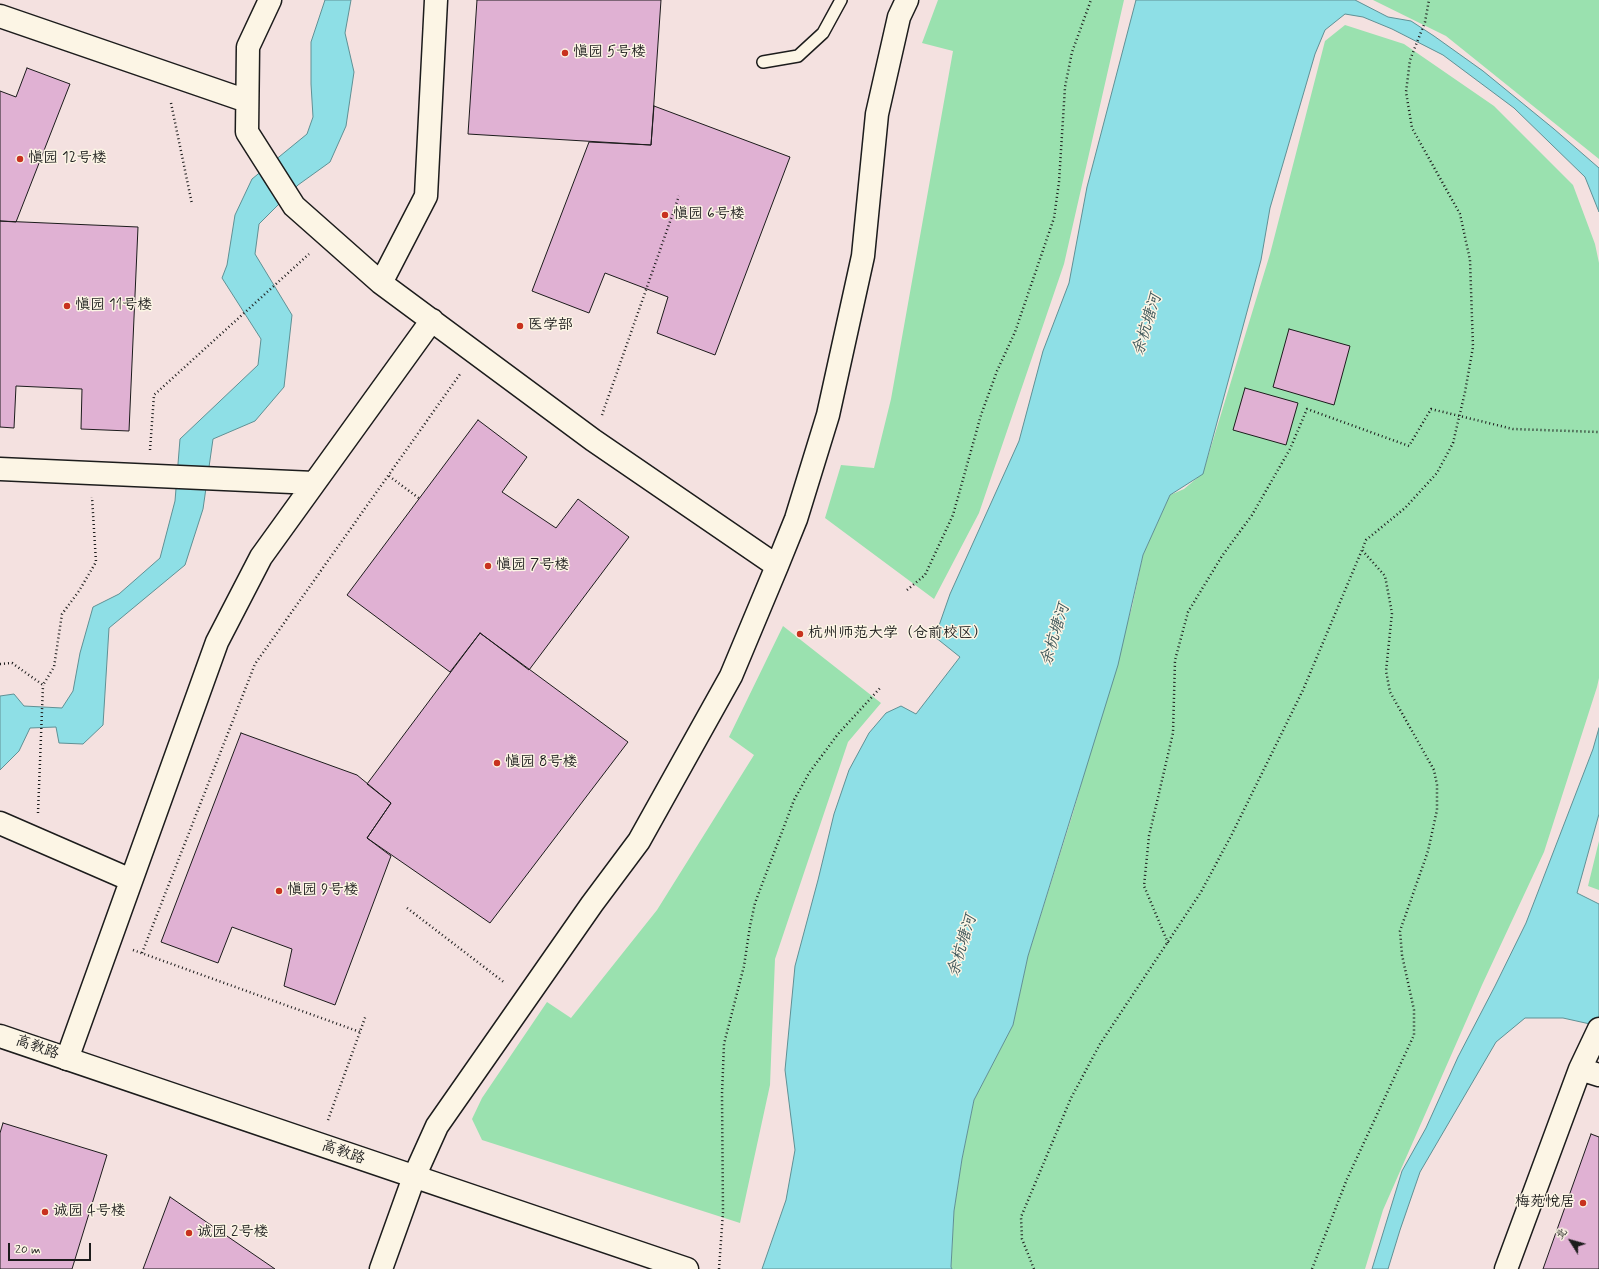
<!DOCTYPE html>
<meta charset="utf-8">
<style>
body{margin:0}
#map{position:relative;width:1599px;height:1269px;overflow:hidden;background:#fcf5e5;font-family:Mynerve,"LXGW WenKai TC",sans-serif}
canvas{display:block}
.north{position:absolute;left:1551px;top:1221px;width:40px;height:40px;-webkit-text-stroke:3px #fcf5e5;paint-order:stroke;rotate:307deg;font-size:11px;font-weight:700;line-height:16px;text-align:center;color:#1c1c1c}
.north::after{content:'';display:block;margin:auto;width:14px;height:18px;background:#1c1c1c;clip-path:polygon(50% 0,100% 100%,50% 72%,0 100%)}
.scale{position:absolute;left:8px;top:1243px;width:83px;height:18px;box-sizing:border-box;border:2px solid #1c1c1c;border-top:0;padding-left:5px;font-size:12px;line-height:14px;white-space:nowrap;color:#1c1c1c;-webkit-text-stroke:3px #fcf5e5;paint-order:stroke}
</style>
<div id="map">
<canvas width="1599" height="1269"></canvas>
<div class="north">北</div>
<div class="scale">20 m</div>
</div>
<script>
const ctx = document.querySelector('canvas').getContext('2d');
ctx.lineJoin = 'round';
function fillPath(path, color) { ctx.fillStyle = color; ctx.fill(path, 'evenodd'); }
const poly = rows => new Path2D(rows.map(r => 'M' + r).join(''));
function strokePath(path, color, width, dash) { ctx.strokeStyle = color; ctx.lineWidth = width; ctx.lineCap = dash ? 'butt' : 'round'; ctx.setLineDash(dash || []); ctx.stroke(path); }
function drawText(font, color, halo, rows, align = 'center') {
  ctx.font = font + ' Mynerve,"LXGW WenKai TC",sans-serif'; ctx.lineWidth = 3; ctx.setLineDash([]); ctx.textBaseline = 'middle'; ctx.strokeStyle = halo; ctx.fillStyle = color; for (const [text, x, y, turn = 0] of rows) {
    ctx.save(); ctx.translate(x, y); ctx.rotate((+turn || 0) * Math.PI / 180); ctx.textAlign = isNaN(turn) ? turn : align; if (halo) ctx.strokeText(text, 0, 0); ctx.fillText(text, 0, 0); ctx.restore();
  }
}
fillPath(poly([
 [0,0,1599,0,1599,1269,0,1269]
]), '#f4e1e0');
fillPath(poly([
 [938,0,1124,0,1064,264,979,513,934,599,825,518,841,465,874,468,891,399,953,51,922,43],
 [1373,0,1599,0,1599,159,1446,36],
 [1345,25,1404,44,1494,106,1573,185,1595,244,1599,263,1599,678,1597,687,1544,852,1482,985,1383,1210,1365,1269,952,1269,951,1267,954,1211,962,1159,974,1100,1013,1025,1028,956,1073,813,1132,607,1143,555,1170,495,1184,489,1203,473,1270,254,1325,41],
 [783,626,881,703,848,742,775,959,770,1085,740,1223,482,1140,472,1119,482,1098,547,1002,571,1018,657,910,754,755,729,737],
 [1599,841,1599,890,1588,886]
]), '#9ae1af');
const water = poly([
 [325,0,351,0,345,33,354,72,346,126,330,162,298,185,259,224,255,254,292,315,284,387,255,421,213,439,203,509,185,565,109,628,103,725,83,744,59,743,56,727,30,728,19,751,0,770,0,696,14,694,24,706,62,708,73,691,80,653,93,607,119,594,160,558,175,501,180,439,258,365,261,339,222,278,227,265,235,215,252,179,307,134,313,117,311,84,311,42,325,0],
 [1136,0,1355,0,1388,17,1411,21,1434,36,1483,71,1554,129,1599,168,1599,212,1585,177,1514,108,1443,55,1392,29,1363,17,1345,14,1325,30,1315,54,1270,208,1261,260,1203,474,1170,495,1143,555,1118,665,1028,956,1013,1025,974,1100,962,1159,954,1211,951,1267,952,1269,762,1269,786,1200,795,1150,785,1070,795,966,818,880,834,814,849,770,869,733,886,713,901,706,916,714,960,657,935,637,950,594,1019,441,1043,351,1069,283,1087,187,1136,0],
 [1599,728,1599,814,1577,893,1599,904,1599,1026,1563,1018,1525,1018,1496,1042,1420,1172,1400,1230,1388,1269,1372,1269,1402,1171,1426,1128,1458,1057,1495,986,1526,923,1593,749,1599,728]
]);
fillPath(water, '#8edfe6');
strokePath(water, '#609195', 1);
const building = poly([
 [477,0,661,0,651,145,468,134,477,0],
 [27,68,70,84,16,222,0,221,0,91,16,97,27,68],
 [654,106,790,157,715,355,657,333,668,297,605,273,589,313,532,291,589,142,651,145,654,106],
 [0,221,138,227,129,431,81,429,82,389,16,386,14,428,0,427,0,221],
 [1289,329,1350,346,1334,405,1273,387,1289,329],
 [1245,388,1298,403,1286,445,1233,430,1245,388],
 [478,420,527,457,502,492,556,528,578,499,629,537,529,670,480,633,450,672,347,595,478,420],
 [480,633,628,742,490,923,367,838,391,803,367,784,480,633],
 [241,733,357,775,391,803,367,838,391,856,335,1005,284,986,292,949,232,927,218,963,161,942,241,733],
 [3,1123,107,1155,72,1269,0,1269,0,1133,3,1123],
 [1591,1134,1599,1137,1599,1269,1543,1269,1591,1134],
 [170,1197,275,1269,143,1269,170,1197]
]);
fillPath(building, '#e0b1d3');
strokePath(building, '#1c1c1c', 1);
const lane = poly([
 [763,62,798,56,823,33,841,0]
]);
const street = poly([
 [270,0,248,47,247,132,294,206,381,283,593,440,777,566],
 [0,16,247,101],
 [381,283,426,196,436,0],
 [0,469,314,483],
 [0,823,131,880],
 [67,1059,217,642,261,557,432,320],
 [1580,1069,1599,1029],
 [381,1269,414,1177,437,1126,592,904,639,841,731,676,777,566,796,519,828,415,863,256,877,114,899,17,907,0],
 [1506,1269,1580,1069,1599,1075]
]);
const secondary = poly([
 [0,1036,687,1269]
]);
strokePath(lane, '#1c1c1c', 14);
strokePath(street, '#1c1c1c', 25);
strokePath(secondary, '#1c1c1c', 25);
strokePath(poly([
 [171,103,192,204],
 [602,415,679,196],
 [150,450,154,395,309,254],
 [389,476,420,499],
 [907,590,925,575,953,515,981,415,997,371,1015,332,1054,218,1059,182,1065,87,1072,52,1091,0],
 [0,664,12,663,43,685,54,667,62,614,79,591,96,562,92,497],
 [38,813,43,685],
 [407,908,505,983],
 [1168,943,1144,886,1149,836,1173,733,1175,660,1188,612,1222,556,1252,515,1290,449,1307,409,1409,446,1431,409,1513,429,1599,432],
 [133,950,360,1032],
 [142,953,255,664,460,374],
 [328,1120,366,1015],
 [719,1269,723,1212,722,1094,724,1044,744,966,750,926,755,903,794,800,809,773,838,734,881,687],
 [1034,1269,1022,1239,1021,1217,1071,1098,1100,1044,1201,892,1232,834,1303,690,1362,550],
 [1312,1269,1347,1179,1414,1035,1414,1010,1402,955,1400,931,1428,851,1437,810,1437,785,1434,770,1390,692,1386,671,1392,613,1385,576,1362,550,1366,540,1405,508,1437,473,1453,443,1465,392,1473,347,1470,260,1460,214,1412,128,1406,92,1410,60,1425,22,1429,0]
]), '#1c1c1c', 2.5, [1, 3]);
strokePath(lane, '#fcf5e5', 11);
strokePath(street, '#fcf5e5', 22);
strokePath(secondary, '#fcf5e5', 22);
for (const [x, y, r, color] of [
 [565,53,4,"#c8321e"],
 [20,159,4,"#c8321e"],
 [665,215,4,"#c8321e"],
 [67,306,4,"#c8321e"],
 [520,326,4,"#c8321e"],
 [488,566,4,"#c8321e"],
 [800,634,4,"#c8321e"],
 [497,763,4,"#c8321e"],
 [279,891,4,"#c8321e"],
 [1583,1203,4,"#c8321e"],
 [45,1212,4,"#c8321e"],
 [189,1233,4,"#c8321e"]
]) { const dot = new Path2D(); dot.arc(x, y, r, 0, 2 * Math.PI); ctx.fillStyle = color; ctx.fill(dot); strokePath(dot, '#fcf5e5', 1.5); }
drawText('15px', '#1c1c1c', '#fcf5e5', [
 ["慎园 5号楼",573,53],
 ["慎园 12号楼",28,159],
 ["慎园 6号楼",673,215],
 ["慎园 11号楼",75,306],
 ["医学部",528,326],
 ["慎园 7号楼",496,566],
 ["杭州师范大学（仓前校区）",808,634],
 ["慎园 8号楼",505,763],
 ["慎园 9号楼",287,891],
 ["梅苑悦居",1575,1203,"right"],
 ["诚园 4号楼",53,1212],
 ["诚园 2号楼",197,1233]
], 'left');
drawText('15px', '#1c1c1c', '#fcf5e5', [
 ["高教路",37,1048,19],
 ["高教路",343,1153,19]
]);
drawText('italic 16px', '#3e5659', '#fcf5e5', [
 ["余杭塘河",1148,325,-73],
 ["余杭塘河",1056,635,-73],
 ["余杭塘河",963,946,-73]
]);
</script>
